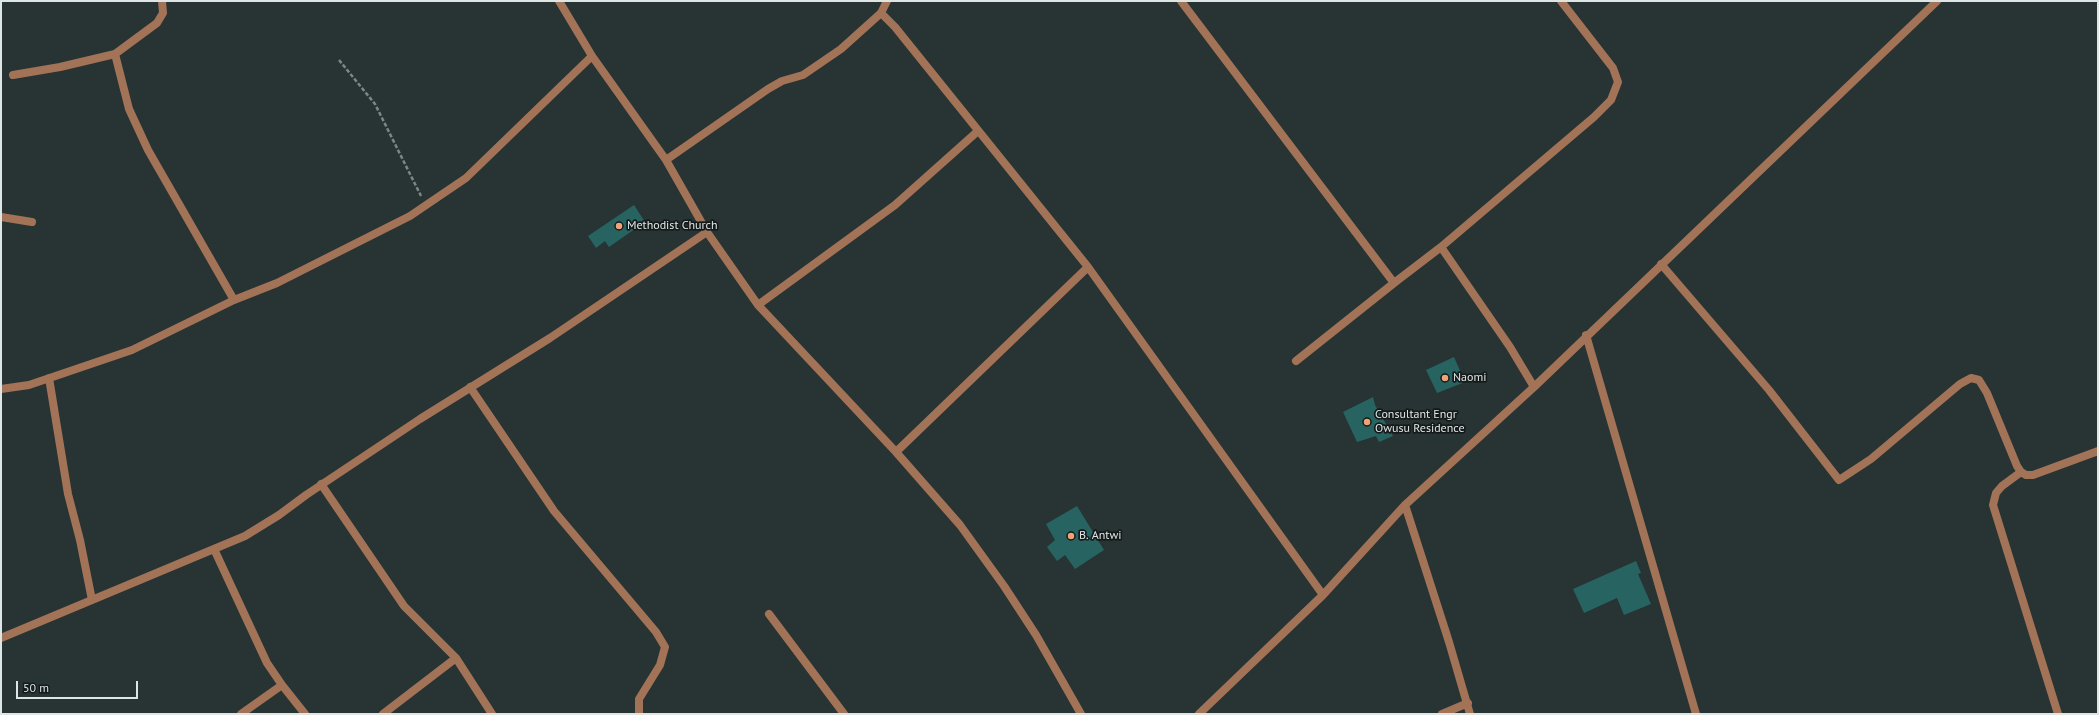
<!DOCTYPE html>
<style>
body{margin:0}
#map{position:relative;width:2099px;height:715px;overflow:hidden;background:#283333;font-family:"PT Sans",sans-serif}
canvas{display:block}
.frame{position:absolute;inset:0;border:2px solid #dee6e5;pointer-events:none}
.scale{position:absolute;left:16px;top:681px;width:122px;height:18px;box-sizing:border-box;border:2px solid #dee6e5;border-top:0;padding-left:5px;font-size:12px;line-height:14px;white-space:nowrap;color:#dee6e5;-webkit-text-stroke:3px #151a1a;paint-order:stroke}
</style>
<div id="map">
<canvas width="2099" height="715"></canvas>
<div class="frame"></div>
<div class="scale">50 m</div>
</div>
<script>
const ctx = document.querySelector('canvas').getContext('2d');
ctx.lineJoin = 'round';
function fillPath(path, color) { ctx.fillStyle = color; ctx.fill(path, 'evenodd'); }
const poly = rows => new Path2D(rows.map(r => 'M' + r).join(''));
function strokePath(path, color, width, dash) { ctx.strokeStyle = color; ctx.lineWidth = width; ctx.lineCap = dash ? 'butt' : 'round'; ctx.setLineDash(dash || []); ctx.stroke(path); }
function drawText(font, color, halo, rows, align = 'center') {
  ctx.font = font + ' "PT Sans",sans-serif'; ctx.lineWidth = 3.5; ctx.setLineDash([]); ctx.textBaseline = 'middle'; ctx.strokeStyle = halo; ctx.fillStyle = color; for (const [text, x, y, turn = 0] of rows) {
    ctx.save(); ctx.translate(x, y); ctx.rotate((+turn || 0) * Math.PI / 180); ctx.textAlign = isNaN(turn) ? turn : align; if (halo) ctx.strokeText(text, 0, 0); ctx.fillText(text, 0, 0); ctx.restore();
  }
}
fillPath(poly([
 [634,205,645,222,609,247,605,241,596,248,588,236],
 [1454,357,1465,382,1437,393,1426,370],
 [1373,397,1375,405,1393,436,1379,442,1376,436,1357,442,1343,412],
 [1077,506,1104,550,1075,569,1065,555,1057,561,1047,547,1055,540,1046,524],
 [1636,561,1641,573,1638,574,1651,604,1624,615,1617,598,1584,613,1573,589]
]), '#276461');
strokePath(poly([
 [339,60,375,104,421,196]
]), '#7c8686', 2.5, [4, 2]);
strokePath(poly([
 [769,614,844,714]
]), '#a37357', 8);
strokePath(poly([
 [559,1,592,56,666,160,707,232,758,305,896,452,960,525,1004,586,1036,635,1081,714],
 [1181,1,1394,283,1441,247,1594,117,1611,100,1618,82,1613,68,1561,1],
 [881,13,895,27,1088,267,1323,595],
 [115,54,129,109,148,150,234,300],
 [13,75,60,67,115,54,157,23,163,13,162,1],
 [666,160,768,89,782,81,803,75,841,49,881,13,887,1],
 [1,217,32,222],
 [1441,247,1510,347,1534,387],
 [1661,264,1769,390,1839,480,1871,459,1960,384,1971,378,1979,380,1987,393,2017,466,2021,472,2026,475,2033,475,2098,451],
 [758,305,895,205,978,131],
 [1586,335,1696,714],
 [1296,361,1394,283],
 [49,378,68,494,80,540,92,600],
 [470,387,554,511,656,632,665,647,660,665,639,699,639,714],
 [1,389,29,385,132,350,234,300,277,283,410,216,466,178,592,56],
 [896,452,1088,267],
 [2021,472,2002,486,1996,493,1993,505,2058,714],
 [321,484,404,606,456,658,492,714],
 [1405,505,1449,642,1470,714],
 [214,549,267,663,282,685,305,714],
 [1,638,245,536,279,515,306,495,420,419,550,338,707,232],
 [241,714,282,685],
 [383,714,456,658],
 [1199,714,1323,595,1405,505,1534,387,1937,1],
 [1442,714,1468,703]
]), '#a37357', 8);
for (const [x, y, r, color] of [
 [619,226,4,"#efa377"],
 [1445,378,4,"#efa377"],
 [1367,422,4,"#efa377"],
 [1071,536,4,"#efa377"]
]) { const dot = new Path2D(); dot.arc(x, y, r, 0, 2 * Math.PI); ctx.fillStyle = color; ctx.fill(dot); strokePath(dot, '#151a1a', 1.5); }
drawText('12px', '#dee6e5', '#151a1a', [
 ["Methodist Church",627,226],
 ["Naomi",1453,378],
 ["Consultant Engr",1375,415],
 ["Owusu Residence",1375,429],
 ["B. Antwi",1079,536]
], 'left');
</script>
